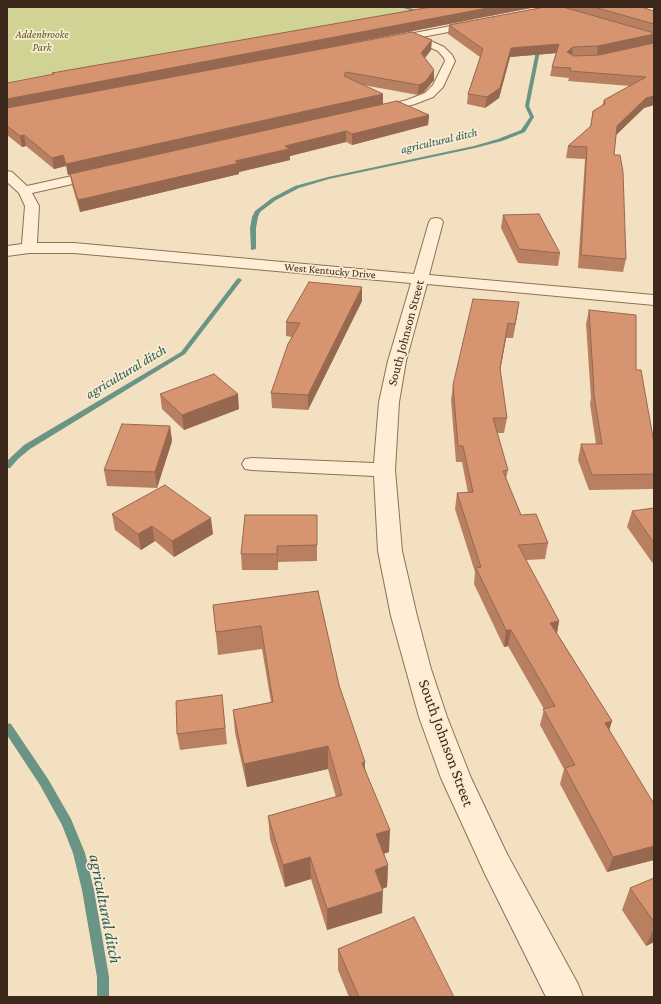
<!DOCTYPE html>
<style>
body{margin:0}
#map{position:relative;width:661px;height:1004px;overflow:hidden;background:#f3e0c0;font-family:"Crimson Pro",serif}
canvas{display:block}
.frame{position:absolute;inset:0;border:8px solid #3d291c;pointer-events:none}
</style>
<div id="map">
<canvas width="661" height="1004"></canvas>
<div class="frame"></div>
</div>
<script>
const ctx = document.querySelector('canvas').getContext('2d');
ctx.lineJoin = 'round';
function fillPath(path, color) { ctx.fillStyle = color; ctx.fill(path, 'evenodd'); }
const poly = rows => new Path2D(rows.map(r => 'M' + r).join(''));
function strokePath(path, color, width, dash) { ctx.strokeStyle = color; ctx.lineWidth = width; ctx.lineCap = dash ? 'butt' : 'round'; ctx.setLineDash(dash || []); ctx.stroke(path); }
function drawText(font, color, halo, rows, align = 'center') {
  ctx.font = font + ' "Crimson Pro",serif'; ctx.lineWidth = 3.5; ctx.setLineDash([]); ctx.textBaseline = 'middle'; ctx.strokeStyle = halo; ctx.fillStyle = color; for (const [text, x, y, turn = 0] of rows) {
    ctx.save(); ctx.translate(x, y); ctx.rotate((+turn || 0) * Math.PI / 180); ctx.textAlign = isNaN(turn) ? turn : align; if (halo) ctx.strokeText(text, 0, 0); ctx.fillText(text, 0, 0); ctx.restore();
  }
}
fillPath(poly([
 [7,7,431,7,426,8,469,19,469,20,453,25,428,17,388,15,7,82]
]), '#d0d393');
fillPath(poly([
 [400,7,406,7,426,13,424,14,400,7],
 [533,45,540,51,529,106,534,117,525,132,502,141,475,148,329,179,299,188,276,200,260,212,258,217,256,228,256,249,251,250,250,228,252,217,255,211,272,198,295,186,328,177,474,146,498,139,521,130,530,117,525,106,536,51,531,46,533,45],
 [239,278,242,280,241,281,185,354,30,449,18,459,10,468,7,468,7,461,24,445,181,352,237,279,239,278],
 [7,723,11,724,48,779,71,819,85,853,94,890,109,977,109,997,97,997,97,977,82,890,73,853,62,825,40,785,7,735,7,723]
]), '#699486');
const minor = poly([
 [477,21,480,22,481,24,480,26,422,37,444,47,452,55,455,61,443,87,433,97,415,104,377,114,373,113,371,111,373,109,407,100,425,93,433,85,445,61,444,58,438,51,411,39,391,43,388,42,386,40,388,38,477,21],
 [99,170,104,171,106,174,104,177,32,193,39,206,37,243,74,243,414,274,429,222,431,219,436,218,441,219,443,222,429,275,654,295,654,305,427,284,406,361,399,402,395,470,402,551,417,616,431,669,447,717,471,778,507,854,578,984,583,997,546,997,485,874,441,778,419,717,391,616,378,551,374,476,252,470,245,469,242,464,245,459,252,458,374,463,379,402,388,361,411,283,74,253,29,253,7,256,7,246,22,244,25,206,19,193,7,182,7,171,12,172,27,186,99,170]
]);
strokePath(minor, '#8f7056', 2);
fillPath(minor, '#fdeed5');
fillPath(poly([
 [431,7,536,7,351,43,431,50,425,58,434,70,434,80,424,92,418,95,363,85,383,94,383,104,429,115,428,125,352,145,346,142,290,156,290,160,239,172,239,174,80,212,72,185,70,175,68,175,66,166,54,169,26,146,22,147,7,135,7,83,53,75,52,73],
 [563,7,642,7,654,11,654,105,644,108,616,135,614,155,626,259,623,272,578,268,585,159,566,158,568,146,590,127,593,111,602,106,604,100,630,86,568,81,569,78,550,76,552,67,556,53,510,57,499,98,485,108,467,104,468,94,480,57,448,34,449,25],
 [503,215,560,253,558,266,518,263,501,228],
 [362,301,308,410,272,408,271,393,292,337,286,336,286,322],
 [519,302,513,338,506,338,500,371,507,418,504,433,497,433,508,470,506,479,521,515,548,543,545,559,526,560,559,621,557,633,612,721,609,730,654,804,654,860,607,872,560,784,564,769,540,725,544,709,508,646,504,647,474,584,475,572,455,509,457,493,468,493,462,462,456,462,451,400,453,385],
 [589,310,636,370,654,443,654,489,589,490,578,460,581,444,596,444,590,404,591,398,586,324],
 [160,394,239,409,184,430,162,409],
 [170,426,172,441,157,488,107,486,104,470],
 [654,508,654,565,627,527,632,511],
 [112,514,213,534,174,557,155,541,141,550,115,530],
 [317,531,317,561,278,562,278,570,242,570,241,554],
 [318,591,339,685,365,768,389,852,384,854,388,865,387,887,382,889,382,913,327,930,311,879,285,887,270,839,268,816,336,797,328,769,247,787,235,733,233,710,271,702,262,649,218,655,213,605],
 [222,695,227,744,180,750,177,734],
 [654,878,654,942,646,946,622,910,630,888],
 [338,949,454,997,349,997,338,970]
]), '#b87f61');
fillPath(poly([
 [493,7,536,7,7,110,7,99],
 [654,34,654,43,597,56,598,46],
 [432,40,431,50,421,63,421,53],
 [559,44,558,53,510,57,499,98,485,108,487,97,511,48],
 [573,47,572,56,567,52],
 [434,70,434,80,424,92,418,95,419,85],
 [383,94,383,104,68,175,66,164],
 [654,96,654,105,644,108,615,136,617,126,646,98],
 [429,115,428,125,352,145,352,134],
 [346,131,346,142,290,156,290,160,239,172,239,174,80,212,78,200,235,161,285,146],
 [24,135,26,146,22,147,20,136],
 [63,155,66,166,54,169,52,158],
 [362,287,362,301,308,410,308,395],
 [519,302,517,316,513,338,515,324],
 [508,323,506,338,498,383,500,368],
 [238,394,239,409,184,430,182,415],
 [170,426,172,441,157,488,155,472],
 [211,518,213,534,174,557,172,541],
 [152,526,155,541,141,550,138,534],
 [277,546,278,562,278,570,277,554],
 [559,621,556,638,550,623],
 [506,630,511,630,508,646,504,647],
 [612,721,607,737,605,723],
 [328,746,328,769,247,787,244,764],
 [365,762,364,785,362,763],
 [390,830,389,852,375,856,376,834],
 [654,846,654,860,607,872,613,857],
 [310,857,311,879,285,887,283,865],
 [388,865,387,887,374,892,375,870],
 [383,891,382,913,327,930,327,909],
 [654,929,654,942,646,946]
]), '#96684f');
const building = poly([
 [431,7,493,7,7,99,7,83,54,74,52,73,431,7],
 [545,7,563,7,654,33,654,34,598,46,573,47,567,52,574,56,599,55,654,43,654,96,646,98,617,126,614,155,620,155,623,172,626,259,581,255,587,147,568,146,591,126,593,111,605,104,604,100,646,77,570,71,571,68,552,67,559,44,511,48,500,88,487,97,468,94,483,49,449,25,545,7],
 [594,7,641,7,654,11,654,24,594,7],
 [412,32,432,40,421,53,434,70,425,82,419,85,346,72,344,76,383,94,66,164,63,155,52,158,24,135,20,136,7,126,7,108,412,32],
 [397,101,429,115,352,134,346,131,285,146,289,149,235,161,239,163,78,200,70,174,397,101],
 [539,214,560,253,519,249,503,215,539,214],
 [309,282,362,287,308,395,271,393,288,344,300,323,286,322,309,282],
 [473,299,519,302,515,324,508,323,500,368,507,418,493,418,508,470,503,471,521,515,536,514,548,543,518,545,559,621,550,623,612,721,605,723,654,804,654,846,613,857,565,768,575,765,543,709,555,706,511,630,506,630,476,568,481,567,457,493,473,492,463,446,458,446,453,385,473,299],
 [589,310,636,315,636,370,641,370,654,443,654,474,592,475,581,444,602,444,593,389,594,390,589,310],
 [214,374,238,394,182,415,160,394,214,374],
 [122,424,170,426,155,472,104,470,122,424],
 [165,485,211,518,172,541,152,526,138,534,112,514,165,485],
 [654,508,654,543,632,511,654,508],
 [245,515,317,515,317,545,277,546,277,554,241,554,245,515],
 [318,591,339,685,365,762,362,763,390,830,376,834,388,865,375,870,383,891,327,909,310,857,283,865,268,816,342,795,328,746,244,764,233,710,273,702,261,626,216,632,213,605,318,591],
 [222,695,225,728,177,734,176,701,222,695],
 [654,878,654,922,630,888,654,878],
 [414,917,454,997,359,997,338,949,414,917]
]);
fillPath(building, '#d69471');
strokePath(building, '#96684f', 1);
drawText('italic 11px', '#515c20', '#faebd1', [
 ["Addenbrooke",42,35],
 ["Park",42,48]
]);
drawText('11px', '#3d291c', '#faebd1', [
 ["West Kentucky Drive",330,271,5]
]);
drawText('italic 12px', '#295e57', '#faebd1', [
 ["agricultural ditch",439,141,-13]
]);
drawText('13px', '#3d291c', '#faebd1', [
 ["South Johnson Street",406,333,-75]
]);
drawText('italic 14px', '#295e57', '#faebd1', [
 ["agricultural ditch",126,372,-31]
]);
drawText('16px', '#3d291c', '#faebd1', [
 ["South Johnson Street",446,743,70]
]);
drawText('italic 17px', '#295e57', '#faebd1', [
 ["agricultural ditch",105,909,79]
]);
</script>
